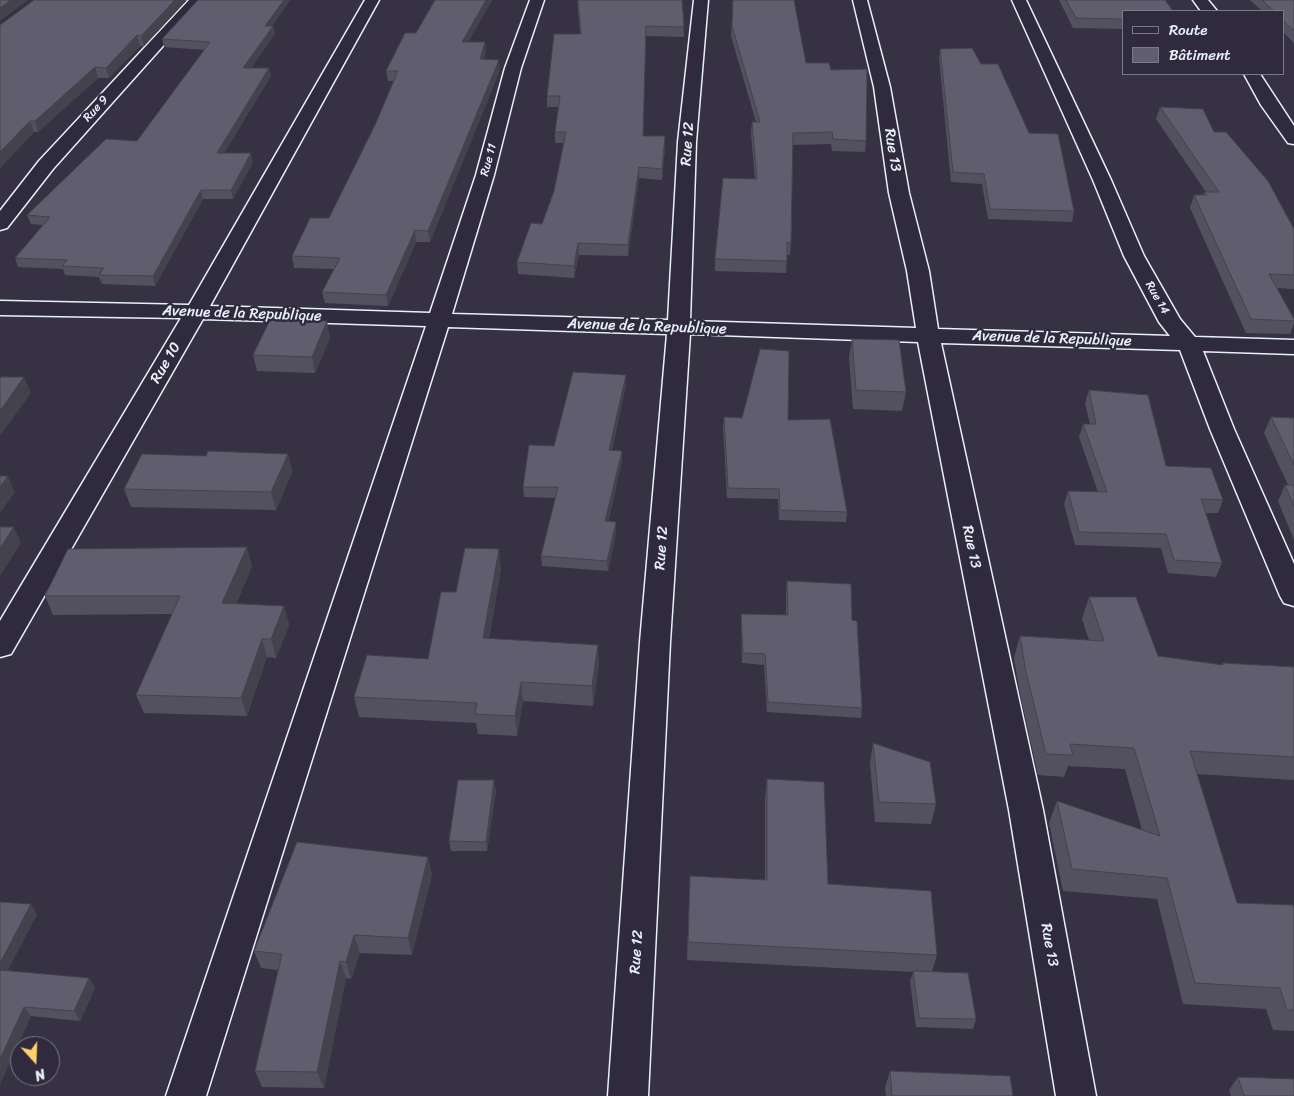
<!DOCTYPE html>
<meta charset="utf-8">
<style>
body{margin:0}
#map{position:relative;width:1294px;height:1096px;overflow:hidden;background:#363244;font-family:Sriracha,sans-serif}
canvas{display:block}
.legend{position:absolute;left:1122px;top:10px;width:162px;height:65px;box-sizing:border-box;background:#2f2a3d;border:1px solid #797a88;margin:0;padding:6px 9px;list-style:none;font-size:15px;color:#e8f1f8}
.legend li{display:flex;align-items:center;gap:10px;height:25px}
.legend b{width:25px;border:1px solid #797a88}
.north{position:absolute;left:10px;top:1036px;width:50px;height:50px;box-sizing:border-box;background:#2f2a3d;border:1px solid #797a88;border-radius:50%;rotate:160deg;font-size:14px;font-weight:700;line-height:20px;text-align:center;color:#e8f1f8}
.north::after{content:'';display:block;margin:auto;width:18px;height:22px;background:#ffd166;clip-path:polygon(50% 0,100% 100%,50% 72%,0 100%)}
</style>
<div id="map">
<canvas width="1294" height="1096"></canvas>
<ul class="legend">
<li><b style="height:6px;background:#2f2a3d"></b>Route</li>
<li><b style="height:14px;background:#605e6e"></b>Bâtiment</li>
</ul>
<div class="north">N</div>
</div>
<script>
const ctx = document.querySelector('canvas').getContext('2d');
ctx.lineJoin = 'round';
const poly = rows => new Path2D(rows.map(r => 'M' + r).join(''));
function strokePath(path, color, width, dash) { ctx.strokeStyle = color; ctx.lineWidth = width; ctx.lineCap = dash ? 'butt' : 'round'; ctx.setLineDash(dash || []); ctx.stroke(path); }
function fillPath(path, color) { ctx.fillStyle = color; ctx.fill(path, 'evenodd'); }
function drawText(font, color, halo, rows, align = 'center') {
  ctx.font = font + ' Sriracha,sans-serif'; ctx.lineWidth = 5; ctx.setLineDash([]); ctx.textBaseline = 'middle'; ctx.strokeStyle = halo; ctx.fillStyle = color; for (const [text, x, y, turn = 0] of rows) {
    ctx.save(); ctx.translate(x, y); ctx.rotate((+turn || 0) * Math.PI / 180); ctx.textAlign = isNaN(turn) ? turn : align; if (halo) ctx.strokeText(text, 0, 0); ctx.fillText(text, 0, 0); ctx.restore();
  }
}
const minor = poly([
 [189,0,204,0,53,169,7,228,0,230,0,211,39,161,189,0],
 [365,0,379,0,210,306,430,313,476,175,505,68,530,0,544,0,521,68,494,175,452,314,668,320,678,142,694,0,708,0,696,142,690,321,916,328,907,271,889,193,874,87,853,0,867,0,890,87,909,193,929,271,938,329,1170,336,1159,322,1124,256,1093,180,1012,0,1026,0,1111,180,1144,256,1180,319,1195,337,1294,340,1294,354,1203,351,1234,429,1294,564,1294,606,1284,603,1280,596,1210,429,1180,350,941,343,1043,810,1096,1096,1056,1096,1009,810,918,342,690,334,670,642,648,1096,608,1096,640,642,667,334,448,327,206,1096,166,1096,426,326,203,319,11,654,0,657,0,621,181,318,0,315,0,301,189,305,365,0],
 [1193,0,1208,0,1217,11,1201,11,1193,0],
 [1244,74,1260,74,1294,126,1294,144,1288,143,1261,105,1244,74]
]);
strokePath(minor, '#e8f1f8', 3);
fillPath(minor, '#2f2a3d');
fillPath(poly([
 [198,0,290,0,272,26,273,26,275,34,251,68,269,68,271,76,224,153,253,162,233,199,203,199,155,286,102,284,99,277,65,275,63,269,18,267,15,258,43,225,31,224,27,215,137,141,205,50,164,47,162,39],
 [435,0,492,0,468,42,485,42,486,52,483,60,500,70,430,242,416,242,388,306,325,303,322,292,334,269,294,268,292,256,329,218,375,125,394,81,388,81,386,71,416,33],
 [577,0,682,0,684,37,646,36,643,136,665,147,662,180,639,178,628,256,579,255,574,278,518,274,517,262,542,224,554,191,564,143,555,143,555,132,559,107,547,107,547,96,580,34],
 [733,0,806,63,831,70,866,141,865,152,832,151,831,144,793,145,791,243,790,255,787,255,786,273,715,271,715,259,755,179,751,133,752,122,756,122,731,36],
 [1059,0,1165,0,1123,11,1123,29,1073,28],
 [1250,0,1294,0,1294,43,1283,32,1283,11,1262,11],
 [186,1,144,46,140,46,109,78,98,78,38,132,34,132,0,168,0,25],
 [940,49,981,64,1029,133,1074,211,1072,222,988,219,982,184,951,182,939,58],
 [1163,74,1209,74,1163,75],
 [1160,107,1214,132,1294,229,1294,289,1277,288,1294,319,1294,323,1290,334,1246,333,1190,208,1194,195,1203,195,1204,192,1206,192,1156,119],
 [330,338,315,373,257,371,253,355],
 [852,339,906,392,902,411,853,409,849,358],
 [626,385,612,450,622,461,608,522,616,522,616,533,608,571,542,566,541,556,556,498,524,497,523,487,554,446],
 [1089,390,1166,466,1223,500,1218,513,1206,513,1222,563,1216,577,1168,573,1161,548,1075,545,1064,504,1068,491,1098,492,1079,437,1083,424,1090,424,1085,403],
 [724,417,788,420,847,512,846,522,779,520,778,499,727,498,723,427],
 [1271,417,1294,418,1294,540,1278,501,1285,485,1288,485,1264,433],
 [288,454,292,472,276,510,131,507,124,489,206,456],
 [252,566,236,604,284,606,289,625,276,658,267,657,247,716,144,713,136,695,172,614,53,615,45,596],
 [501,569,489,638,599,664,593,706,523,701,517,736,478,734,476,723,359,717,354,697,428,659,456,592],
 [787,581,852,620,862,708,861,718,767,712,764,665,742,663,741,624,741,614,786,615,786,591],
 [1089,597,1158,656,1222,665,1223,663,1294,667,1294,780,1197,774,1237,903,1294,908,1294,1031,1273,1030,1266,1009,1183,1004,1157,899,1063,891,1049,823,1057,801,1142,830,1125,769,1068,766,1064,777,1038,775,1020,694,1014,658,1020,636,1089,640,1082,619],
 [873,743,936,804,931,824,875,822,870,763],
 [767,779,828,884,937,955,932,972,976,1019,973,1029,916,1027,910,981,913,972,687,960,690,876,765,880,765,798],
 [496,790,487,851,451,851,449,841],
 [432,874,412,955,360,953,351,979,346,978,324,1088,262,1087,255,1071,278,970,261,968,254,951],
 [0,902,37,914,7,971,89,978,95,988,80,1021,31,1016,0,1084],
 [890,1071,1013,1096,886,1096,885,1088],
 [1238,1077,1294,1096,1231,1096,1229,1090]
]), '#53515f');
fillPath(poly([
 [11,0,28,0,0,21,0,8],
 [175,0,186,0,186,1,144,46,141,36],
 [284,0,290,0,267,34,265,26],
 [486,0,492,0,463,52,462,42],
 [273,26,275,34,245,76,243,68],
 [137,35,140,46,109,78,106,68],
 [485,42,486,52,480,69,480,59],
 [499,60,500,70,430,242,428,231],
 [95,67,98,78,38,132,35,121],
 [269,68,271,76,219,162,217,153],
 [30,121,34,132,0,168,0,152],
 [665,136,665,147,662,180,662,169],
 [251,153,253,162,233,199,231,190],
 [639,167,639,178,628,256,628,245],
 [201,190,203,199,155,286,153,276],
 [415,230,416,242,388,306,386,295],
 [578,243,579,255,574,278,574,266],
 [327,321,330,338,315,373,312,357],
 [626,375,626,385,609,460,609,450],
 [24,377,31,393,0,436,0,411],
 [622,451,622,461,605,532,605,521],
 [288,454,292,472,276,510,271,492],
 [8,476,15,492,0,513,0,487],
 [616,522,616,533,608,571,607,561],
 [14,527,21,543,0,576,0,548],
 [247,547,252,566,228,621,222,603],
 [499,549,501,569,486,658,483,638],
 [284,606,289,625,276,658,271,639],
 [262,639,267,657,247,716,241,698],
 [598,645,599,664,593,706,592,686],
 [521,682,523,701,517,736,515,716],
 [494,780,496,790,487,851,486,842],
 [428,857,432,874,412,955,408,938],
 [31,904,37,914,3,980,0,975,0,963],
 [354,935,360,953,351,979,346,962],
 [340,961,346,978,324,1088,317,1072],
 [89,978,95,988,80,1021,74,1011],
 [24,1007,31,1016,0,1084,0,1059]
]), '#43424d');
const building = poly([
 [0,0,11,0,0,8,0,0],
 [34,0,175,0,141,36,137,35,106,68,95,67,35,121,30,121,0,152,0,25,34,0],
 [198,0,284,0,265,26,273,26,243,68,269,68,217,153,251,153,231,190,201,190,153,276,99,275,104,268,62,266,67,260,15,258,50,217,27,215,106,139,137,141,210,42,162,39,198,0],
 [435,0,486,0,462,42,485,42,480,59,499,60,428,231,415,230,386,295,322,292,340,258,292,256,310,218,329,218,375,125,398,71,386,71,405,33,416,33,435,0],
 [578,0,682,0,684,27,646,26,643,136,665,136,662,169,639,167,628,245,578,243,574,266,517,262,531,223,542,224,554,191,566,132,555,132,560,96,547,96,554,34,581,34,578,0],
 [733,0,794,0,806,63,829,63,831,70,867,69,866,141,833,139,832,132,793,133,791,243,787,242,787,261,715,259,723,178,757,179,752,122,760,122,732,26,733,0],
 [1066,0,1165,0,1173,11,1123,11,1123,19,1076,18,1066,0],
 [1262,0,1294,0,1294,31,1283,20,1283,11,1274,11,1262,0],
 [972,48,981,64,998,64,1029,133,1058,134,1074,211,990,209,984,174,953,172,940,49,972,48],
 [1160,107,1203,109,1214,132,1226,132,1268,181,1294,229,1294,275,1269,274,1294,319,1294,321,1251,319,1194,195,1207,195,1204,192,1219,192,1160,107],
 [270,320,327,321,312,357,253,355,270,320],
 [852,339,899,340,906,392,856,390,852,339],
 [760,349,789,351,788,420,830,419,847,512,780,510,779,489,728,488,724,417,742,418,760,349],
 [573,372,626,375,609,450,622,451,605,521,616,522,607,561,541,556,558,487,523,487,529,445,554,446,573,372],
 [0,377,24,377,0,411,0,377],
 [1089,390,1148,395,1166,466,1211,468,1223,500,1201,499,1222,563,1174,560,1166,534,1079,532,1068,491,1107,492,1083,424,1096,424,1089,390],
 [1271,417,1294,418,1294,465,1271,417],
 [208,451,288,454,271,492,124,489,142,454,206,456,208,451],
 [0,476,8,476,0,487,0,476],
 [1285,485,1294,485,1294,506,1285,485],
 [0,527,14,527,0,548,0,527],
 [247,547,222,603,284,606,271,639,262,639,241,698,136,695,180,596,45,596,68,549,247,547],
 [465,548,499,549,483,638,598,645,592,686,521,682,515,716,475,714,477,703,354,697,367,655,428,659,441,592,456,592,465,548],
 [787,581,851,584,852,620,857,621,862,708,768,702,765,654,743,653,741,614,788,615,787,581],
 [1089,597,1136,597,1158,656,1223,665,1223,663,1294,667,1294,757,1190,751,1237,903,1293,905,1294,908,1294,1010,1287,1010,1280,988,1195,983,1167,878,1072,869,1057,801,1160,836,1134,748,1070,744,1073,755,1046,754,1026,672,1020,636,1104,641,1089,597],
 [873,743,930,762,936,804,879,802,873,743],
 [767,779,824,782,828,884,931,891,937,955,688,942,690,876,767,880,767,779],
 [458,780,494,780,486,842,449,841,458,780],
 [297,842,428,857,408,938,354,935,346,962,340,961,317,1072,255,1071,282,954,254,951,297,842],
 [0,902,31,904,0,963,0,902],
 [0,970,89,978,74,1011,24,1007,0,1059,0,970],
 [913,971,968,973,976,1019,919,1018,913,971],
 [890,1071,1010,1076,1013,1096,892,1096,890,1071],
 [1238,1077,1294,1079,1294,1096,1244,1096,1238,1077]
]);
fillPath(building, '#605e6e');
strokePath(building, '#43424d', 1);
drawText('12px', '#e8f1f8', '#2f2a3d', [
 ["Rue 9",96,109,-48],
 ["Rue 11",489,160,-75],
 ["Rue 14",1157,298,60]
]);
drawText('15px', '#e8f1f8', '#2f2a3d', [
 ["Rue 12",688,144,-86],
 ["Rue 13",892,150,81],
 ["Avenue de la Republique",242,314,2],
 ["Avenue de la Republique",647,327,2],
 ["Avenue de la Republique",1052,339,2],
 ["Rue 10",166,363,-60],
 ["Rue 13",971,547,78],
 ["Rue 12",662,548,-86],
 ["Rue 13",1049,945,80],
 ["Rue 12",637,952,-86]
]);
</script>
